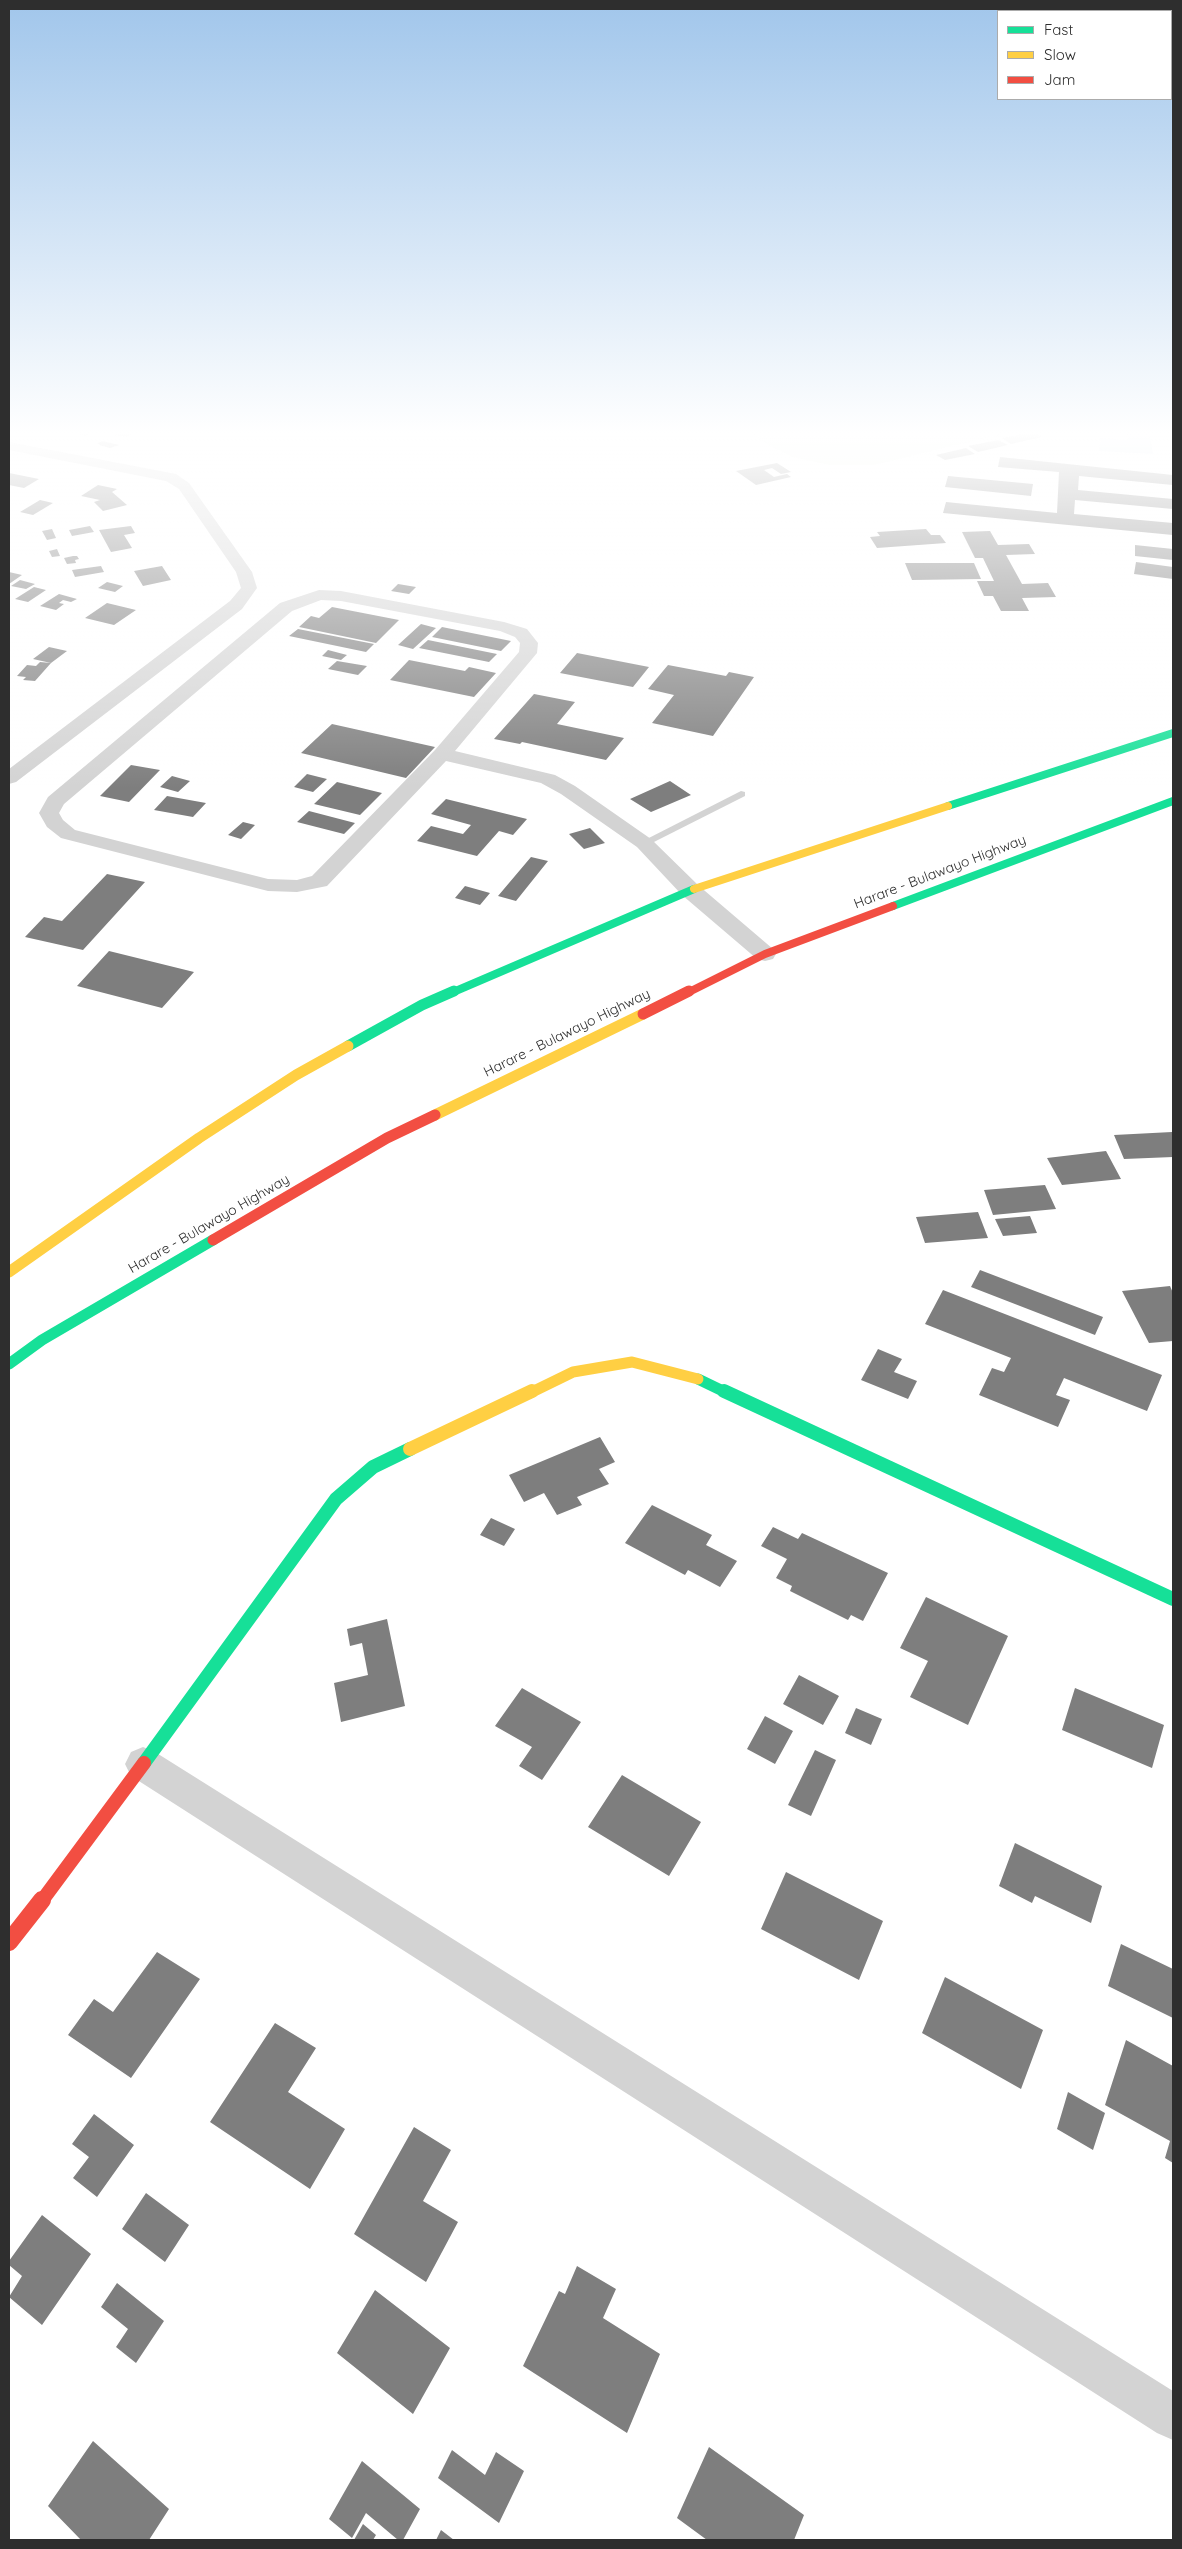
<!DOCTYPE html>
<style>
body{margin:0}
#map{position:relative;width:1182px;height:2549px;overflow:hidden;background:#fff;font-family:Quicksand,sans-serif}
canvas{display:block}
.frame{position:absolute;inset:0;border:10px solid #2e2e2e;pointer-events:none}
.legend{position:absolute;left:997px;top:10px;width:175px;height:90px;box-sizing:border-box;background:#fff;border:1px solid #ababab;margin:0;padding:6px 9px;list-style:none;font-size:15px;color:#2e2e2e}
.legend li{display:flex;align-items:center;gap:10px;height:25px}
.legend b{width:25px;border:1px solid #ababab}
</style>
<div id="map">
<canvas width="1182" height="2549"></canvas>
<div class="frame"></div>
<ul class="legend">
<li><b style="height:6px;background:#16e098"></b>Fast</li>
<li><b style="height:6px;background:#ffcf43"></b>Slow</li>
<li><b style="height:6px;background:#f24e42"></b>Jam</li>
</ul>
</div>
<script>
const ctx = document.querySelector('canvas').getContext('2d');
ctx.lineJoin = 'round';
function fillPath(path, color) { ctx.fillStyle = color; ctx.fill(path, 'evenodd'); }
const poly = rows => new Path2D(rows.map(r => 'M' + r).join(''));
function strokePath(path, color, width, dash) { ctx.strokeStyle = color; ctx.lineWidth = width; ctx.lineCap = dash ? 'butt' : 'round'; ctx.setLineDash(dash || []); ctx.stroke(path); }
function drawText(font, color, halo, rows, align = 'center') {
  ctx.font = font + ' Quicksand,sans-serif'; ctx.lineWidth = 5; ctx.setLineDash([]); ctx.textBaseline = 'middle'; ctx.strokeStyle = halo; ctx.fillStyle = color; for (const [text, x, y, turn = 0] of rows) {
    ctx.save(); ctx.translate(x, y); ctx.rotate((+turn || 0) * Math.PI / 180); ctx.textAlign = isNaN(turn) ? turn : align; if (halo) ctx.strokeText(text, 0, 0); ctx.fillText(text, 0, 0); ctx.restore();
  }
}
fillPath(poly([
 [750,431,1014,431,874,465,830,465,792,457,767,444]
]), '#eef4ec');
fillPath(poly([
 [1128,431,1149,433,1153,454,1099,451,1101,438,1127,440]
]), '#d8e2f0');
fillPath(poly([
 [70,431,86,431,92,432,85,436],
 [121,431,137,431,127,437,114,435],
 [1033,432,1042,437,1011,444,1002,438],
 [998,440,1008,445,978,452,968,446],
 [102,441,119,445,110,448,99,445,100,444,97,444],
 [966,448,975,454,945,460,936,455],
 [1000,457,1173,475,1173,485,1079,476,1078,490,1173,499,1173,509,1075,500,1074,514,1173,523,1173,535,943,513,946,502,1057,513,1059,472,998,467],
 [777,463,791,472,781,474,772,468,764,470,774,477,787,474,791,477,756,485,736,471],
 [9,473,39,479,24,488,9,485],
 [948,476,1033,484,1031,496,945,487],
 [98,485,117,489,112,492,127,505,103,511,94,502,100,500,81,496],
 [40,500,53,503,33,515,20,512],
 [90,526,94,532,72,536,69,530],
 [131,526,135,533,124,535,132,548,111,552,99,530],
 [52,529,56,538,47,540,42,531],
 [926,529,931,535,940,535,946,543,877,548,870,537,880,536,877,532],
 [990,531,998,545,1029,544,1035,554,1006,555,1022,584,1048,583,1056,597,1022,598,1029,611,1001,611,993,596,984,596,977,581,994,581,983,558,975,558,962,532],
 [1135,545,1173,549,1173,560,1135,556],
 [57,549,60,556,52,557,49,551],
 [73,556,77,556,79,559,75,560,76,563,67,564,64,558],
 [1136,562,1173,567,1173,579,1134,574],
 [905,563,974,563,981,579,912,580],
 [101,566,104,572,75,577,72,570],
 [162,566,171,580,143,586,134,571],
 [9,572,22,575,9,584],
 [20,580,35,584,26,589,11,586],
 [107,582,123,586,115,592,98,588],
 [398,584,416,587,409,594,391,591],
 [34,587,46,590,28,602,15,599],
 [59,594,77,599,71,602,63,600,59,603,64,604,56,610,40,606],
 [107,603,136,610,114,625,85,618],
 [332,607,399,620,376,643,299,627,311,616,319,618],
 [421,624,436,628,413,649,398,645],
 [442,627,511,641,501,651,432,637],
 [298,629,374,644,366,652,289,636],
 [428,640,497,654,489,662,419,648],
 [49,647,67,651,51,663,33,659],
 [328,650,347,655,341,660,322,656],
 [577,653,649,667,633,687,560,673],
 [409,660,465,671,469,667,496,673,474,697,390,680],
 [337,661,367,666,358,675,328,669],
 [40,662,51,663,35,681,23,680,26,677,17,676,27,665,36,666],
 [668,665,726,676,729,672,754,677,713,736,652,723,674,695,648,689],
 [534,694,575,702,557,724,624,738,606,760,522,742,520,744,494,739],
 [332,724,435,747,406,778,301,753],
 [131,765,160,770,129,802,100,796],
 [307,774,327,779,313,792,294,787],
 [172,776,190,781,178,792,160,787],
 [670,781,691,795,651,812,630,799],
 [337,782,382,793,360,815,314,804],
 [167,796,206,803,193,817,154,810],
 [446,799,527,819,513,835,499,831,477,856,417,841,431,826,463,834,471,825,431,814],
 [309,811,355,823,344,834,297,822],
 [243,822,255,825,241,839,228,835],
 [590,828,605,843,584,849,569,834],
 [531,857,548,861,516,901,498,896],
 [107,874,145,882,83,950,25,937,44,917,62,921],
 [465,886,490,893,480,905,455,898],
 [109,951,194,972,162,1008,77,986],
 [1172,1132,1173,1157,1124,1159,1114,1135],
 [1106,1151,1121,1179,1062,1185,1047,1158],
 [1045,1185,1056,1209,993,1215,984,1190],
 [978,1212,988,1238,925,1243,916,1217],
 [1030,1216,1037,1233,1003,1236,995,1219],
 [980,1270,1103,1317,1095,1335,971,1287],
 [1170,1286,1173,1293,1173,1341,1149,1343,1122,1291],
 [943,1290,1162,1375,1147,1411,1064,1378,1056,1395,1070,1400,1058,1427,979,1395,992,1368,1004,1372,1011,1358,925,1324],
 [878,1349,902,1359,894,1372,917,1381,908,1399,861,1380],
 [600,1437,615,1462,599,1469,609,1484,577,1497,582,1505,557,1515,544,1493,524,1502,509,1475],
 [652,1505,712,1535,706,1545,737,1561,720,1587,688,1570,685,1575,625,1543],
 [491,1518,515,1529,504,1546,480,1535],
 [773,1527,798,1539,802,1533,888,1573,863,1621,851,1615,848,1620,790,1591,792,1586,776,1578,787,1559,761,1546],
 [926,1597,1008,1636,968,1725,910,1697,928,1661,900,1648],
 [387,1619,405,1706,341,1722,334,1683,368,1675,362,1643,350,1646,347,1629],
 [799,1675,839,1696,823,1725,783,1704],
 [522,1688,581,1722,542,1780,519,1766,532,1747,495,1726],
 [1075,1688,1164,1725,1152,1768,1062,1730],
 [856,1708,882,1719,871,1745,845,1733],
 [765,1716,793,1731,775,1764,747,1749],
 [815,1750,836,1760,811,1816,788,1805],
 [622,1775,701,1822,669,1876,588,1827],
 [1015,1843,1102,1886,1091,1923,1035,1896,1032,1903,999,1886],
 [786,1872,883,1921,859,1980,761,1929],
 [1121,1944,1173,1969,1173,2018,1108,1986],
 [157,1952,200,1979,131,2078,68,2035,94,1999,113,2012],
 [945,1977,1043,2030,1021,2089,922,2033],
 [275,2023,316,2048,288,2092,345,2129,310,2189,210,2122],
 [1126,2040,1173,2066,1173,2163,1165,2158,1170,2141,1105,2105],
 [1068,2092,1105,2113,1093,2150,1057,2129],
 [94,2114,134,2145,97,2197,73,2178,89,2157,72,2144],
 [414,2127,451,2150,423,2201,458,2222,426,2282,354,2234],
 [146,2193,189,2225,165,2262,122,2229],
 [42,2215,91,2254,42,2325,9,2297,22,2276,9,2265,9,2261],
 [577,2266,616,2289,603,2318,660,2354,627,2433,523,2366,559,2291,565,2294],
 [117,2283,164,2321,136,2363,116,2347,128,2329,101,2307],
 [375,2290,450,2348,413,2414,337,2353],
 [93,2441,169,2509,149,2540,81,2540,48,2506],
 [709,2447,804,2515,794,2540,707,2540,677,2518],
 [452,2450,485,2475,496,2452,524,2471,499,2523,438,2478],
 [362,2461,420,2509,403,2540,398,2540,366,2513,352,2538,329,2519],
 [363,2524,376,2535,373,2540,354,2540],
 [441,2530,454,2540,436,2540]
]), '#7e7e7e');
fillPath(poly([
 [741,791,745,792,745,796,648,845,640,845,639,843,741,791]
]), '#d3d3d3');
fillPath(poly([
 [9,442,176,474,189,483,252,572,257,588,242,609,16,782,9,784,9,769,230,601,241,588,236,572,179,489,166,481,9,450,9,442],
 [319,590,341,591,504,622,527,629,538,643,537,653,455,751,555,775,575,786,651,839,698,885,773,949,776,954,773,959,765,961,757,959,682,895,637,847,561,794,541,783,446,761,327,886,297,892,268,891,61,838,47,827,39,813,48,797,280,603,319,590],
 [321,600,341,601,500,631,515,637,520,643,519,652,435,750,312,876,297,880,268,879,75,830,63,820,59,813,64,804,292,611,321,600],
 [143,1747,155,1752,1173,2391,1173,2440,1157,2433,131,1776,125,1764,131,1752,143,1747]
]), '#d3d3d3');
strokePath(poly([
 [948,806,1173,733],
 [893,906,1173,801],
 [451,993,694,889]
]), '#16e098', 8);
strokePath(poly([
 [348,1046,422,1005,454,991],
 [9,1364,42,1340,213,1240],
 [698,1379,727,1393]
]), '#16e098', 11);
strokePath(poly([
 [724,1391,1173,1599],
 [144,1763,336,1499,373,1467,410,1449]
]), '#16e098', 14);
strokePath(poly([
 [694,889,948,806]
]), '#ffcf43', 8);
strokePath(poly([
 [435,1115,643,1014],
 [9,1272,199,1138,296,1075,348,1046],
 [530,1393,573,1372,632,1362,698,1379]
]), '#ffcf43', 11);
strokePath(poly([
 [410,1449,532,1391]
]), '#ffcf43', 14);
strokePath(poly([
 [687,993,765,954,893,906]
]), '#f24e42', 8);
strokePath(poly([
 [643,1014,689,991],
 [213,1240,387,1138,435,1115]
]), '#f24e42', 11);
strokePath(poly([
 [41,1902,144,1763]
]), '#f24e42', 14);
strokePath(poly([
 [9,1942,42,1900]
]), '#f24e42', 18);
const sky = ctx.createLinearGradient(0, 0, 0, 788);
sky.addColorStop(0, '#a1c6eb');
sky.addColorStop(0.55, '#fff');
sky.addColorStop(1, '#ffffff00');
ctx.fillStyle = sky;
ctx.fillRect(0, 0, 1182, 788);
drawText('14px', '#2e2e2e', '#fff', [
 ["Harare - Bulawayo Highway",940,872,-21],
 ["Harare - Bulawayo Highway",567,1033,-26],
 ["Harare - Bulawayo Highway",209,1224,-30]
]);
</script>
